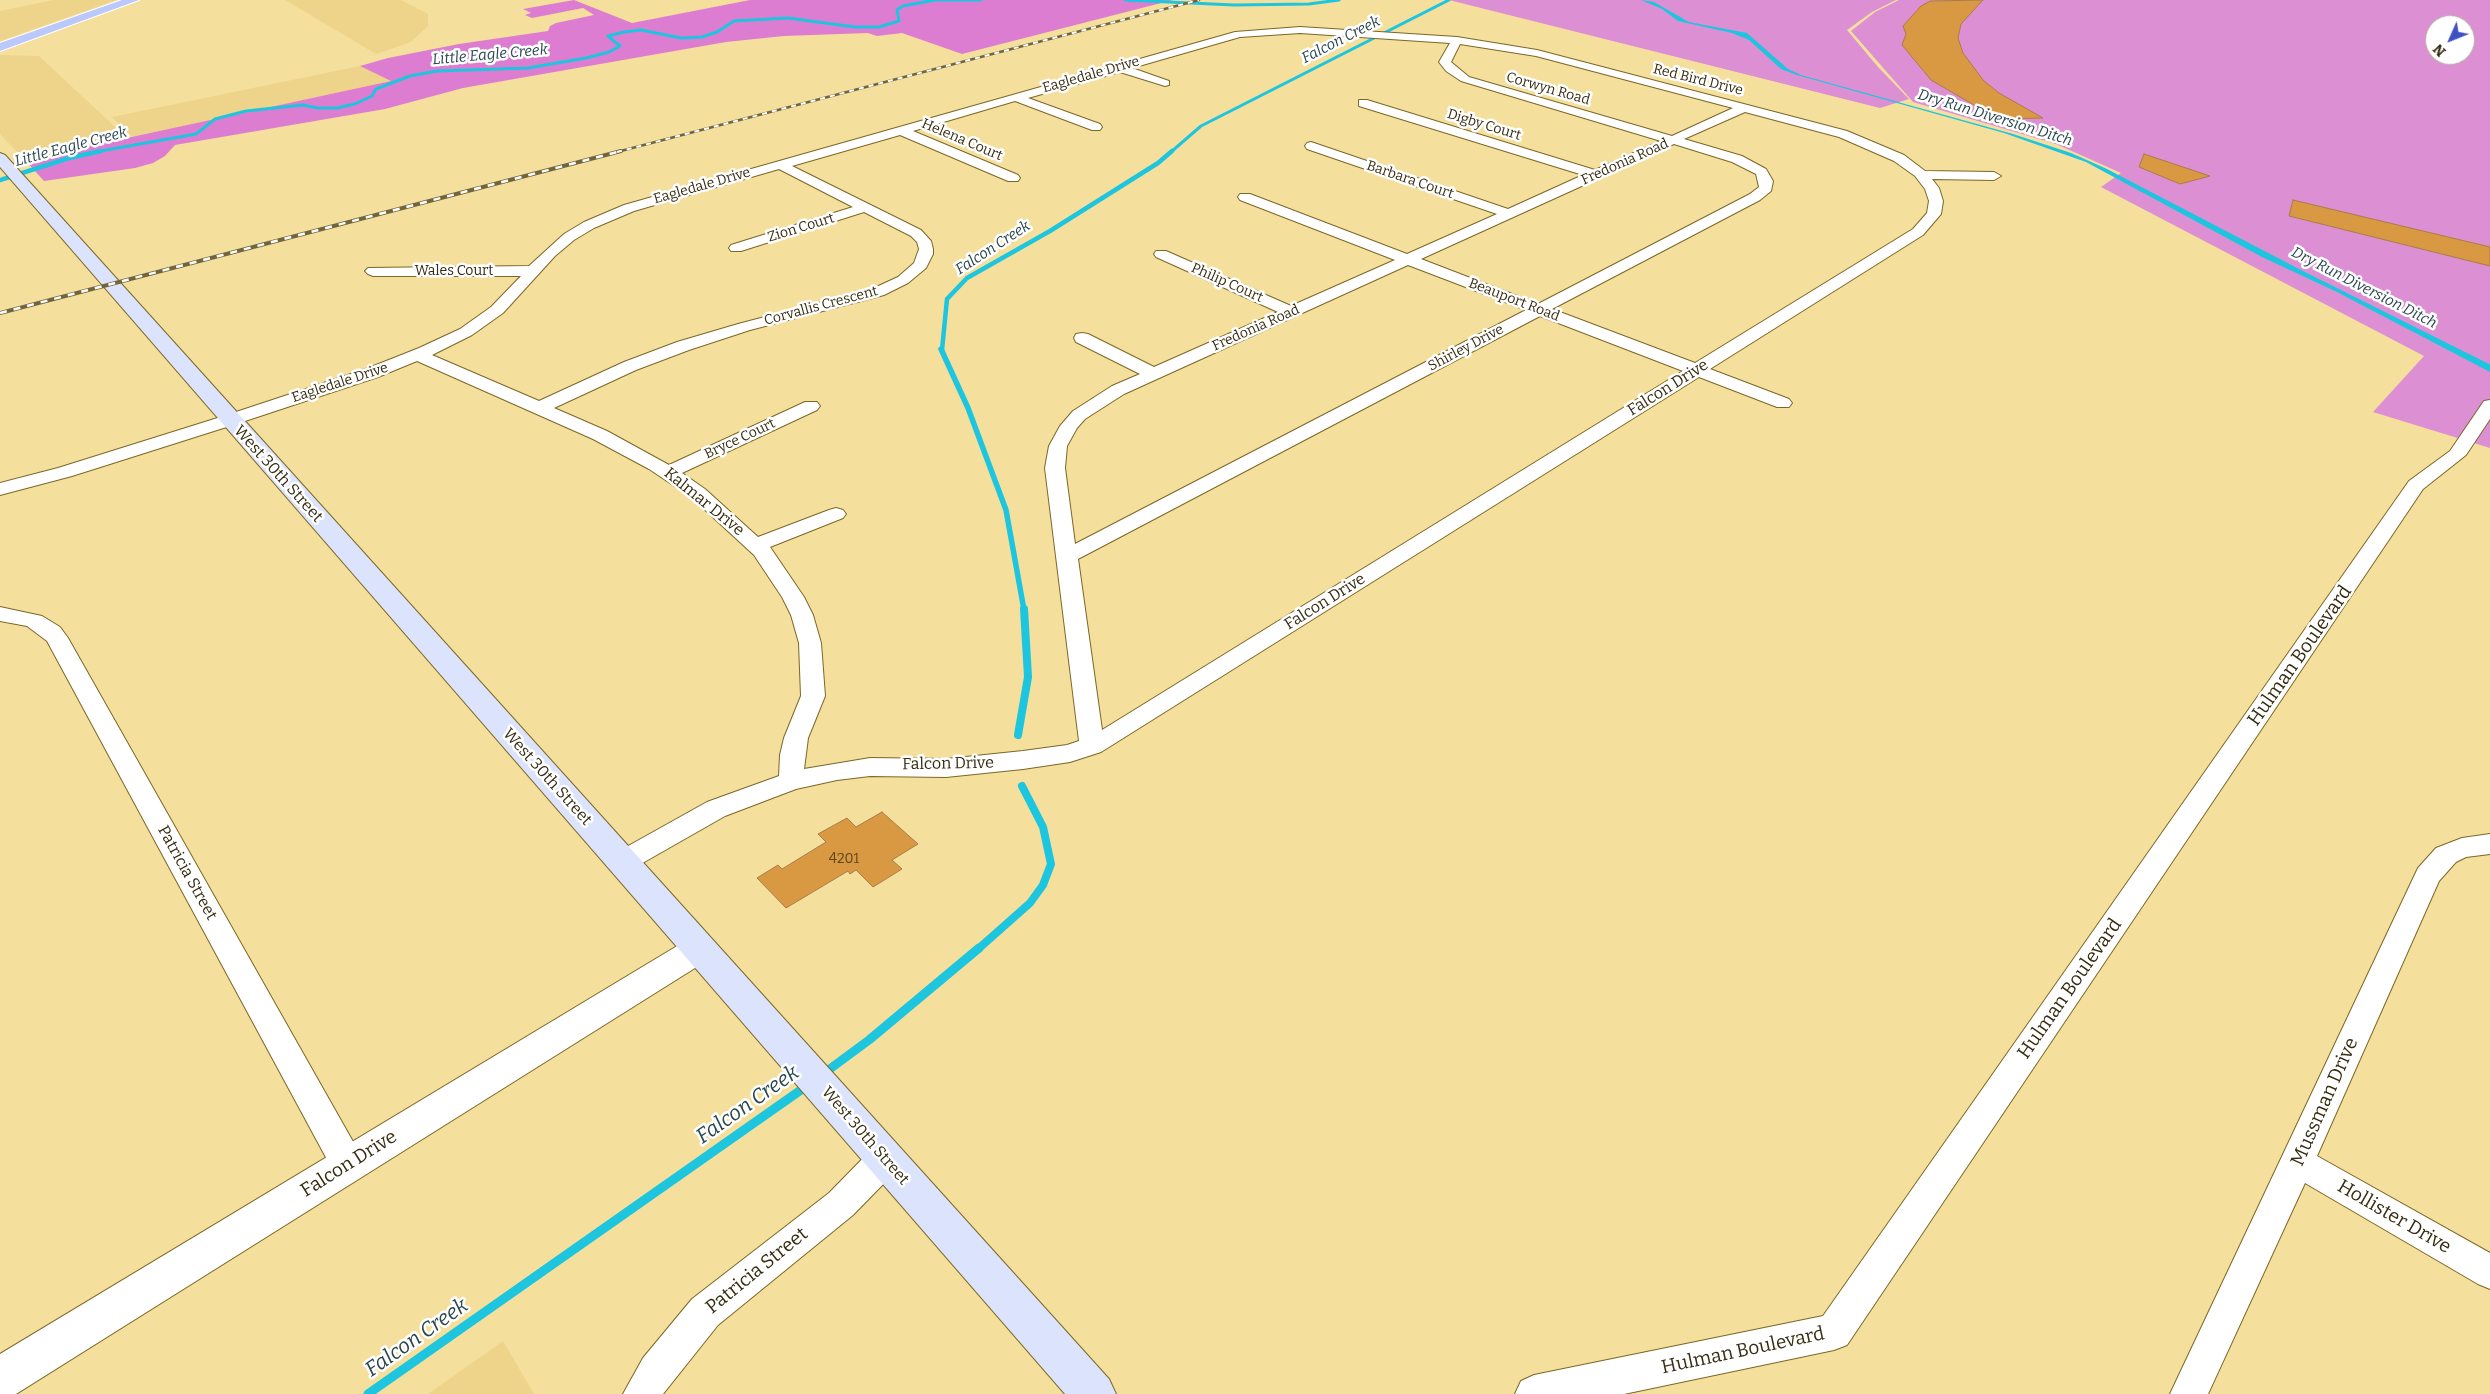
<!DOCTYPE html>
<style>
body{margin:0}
#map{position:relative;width:2490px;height:1394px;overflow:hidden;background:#f5df9d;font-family:Bitter,serif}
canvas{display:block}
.north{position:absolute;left:2425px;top:15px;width:50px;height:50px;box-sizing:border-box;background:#fff;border:1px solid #aeaba0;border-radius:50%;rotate:226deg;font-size:14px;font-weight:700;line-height:20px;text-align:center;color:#352c11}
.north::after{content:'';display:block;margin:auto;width:18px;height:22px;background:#3e51c4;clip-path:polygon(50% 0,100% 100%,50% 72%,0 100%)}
</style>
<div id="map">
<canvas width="2490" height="1394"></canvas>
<div class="north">N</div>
</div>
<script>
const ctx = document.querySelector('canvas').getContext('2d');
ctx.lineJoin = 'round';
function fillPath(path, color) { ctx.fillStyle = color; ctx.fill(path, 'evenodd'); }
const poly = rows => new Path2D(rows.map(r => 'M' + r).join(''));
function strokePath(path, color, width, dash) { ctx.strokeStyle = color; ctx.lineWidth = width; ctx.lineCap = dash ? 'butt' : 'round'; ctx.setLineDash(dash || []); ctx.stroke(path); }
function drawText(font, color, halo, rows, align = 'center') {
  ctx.font = font + ' Bitter,serif'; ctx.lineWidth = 5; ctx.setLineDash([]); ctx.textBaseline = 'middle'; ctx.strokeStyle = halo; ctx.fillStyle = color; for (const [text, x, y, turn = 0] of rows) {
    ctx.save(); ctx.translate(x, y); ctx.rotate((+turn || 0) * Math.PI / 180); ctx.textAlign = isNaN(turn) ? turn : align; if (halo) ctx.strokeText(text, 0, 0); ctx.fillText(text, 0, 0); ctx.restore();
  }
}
fillPath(poly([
 [53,0,116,0,0,41,0,11],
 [285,0,401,0,428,14,428,26,411,42,376,54],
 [0,55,39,56,127,138,25,160,0,134],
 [360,66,392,81,132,137,112,117],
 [503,1341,534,1394,428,1394]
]), '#edd48a');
fillPath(poly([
 [1449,0,1896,0,1872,12,1847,30,1878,67,1909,99,1880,108],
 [1899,0,2490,0,2490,448,2373,412,2424,356,2101,187,2121,173,2056,144,1913,102,1851,31,1875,12],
 [2435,25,2465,25,2465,55,2435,55]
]), '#dd8fd3');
fillPath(poly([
 [574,0,632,23,750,0,1173,0,962,54,902,33,877,36,868,33,784,36,726,42,463,88,385,109,175,145,165,156,153,163,135,168,44,181,25,160,391,81,360,66,388,58,459,44,548,31,550,26,556,23,594,15,583,8,532,18,525,15,531,13,523,9]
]), '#dd7dd2');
fillPath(poly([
 [1641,0,1654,2,1689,22,1747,33,1788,69,1801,75,2013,134,2071,153,2107,169,2299,269,2487,363,2490,364,2490,372,2337,292,2262,257,2086,162,2004,133,1797,75,1781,69,1749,40,1732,33,1678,21,1662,9]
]), '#1ec5de');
strokePath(poly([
 [1125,0,1234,5,1309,4,1339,0],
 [95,152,196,134,215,119,246,111,303,105,317,108,337,108,355,104,372,96,376,89,410,76,437,71,528,68,586,58,609,52,620,46,608,36,624,32,641,30,681,38,702,37,717,32,734,21,788,18,855,27,879,27,899,21,897,10,903,6,935,0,981,0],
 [1171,152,1201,126,1449,0]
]), '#1ec5de', 3);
strokePath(poly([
 [0,180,69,158,101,151],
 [942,350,947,299,967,278,1050,231,1158,163,1172,151]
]), '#1ec5de', 4.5);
strokePath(poly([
 [941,349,968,408,1006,510,1024,610]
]), '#1ec5de', 5.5);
strokePath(poly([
 [1018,735,1028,677,1024,609],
 [977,950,1030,903,1043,885,1051,864,1043,827,1022,786]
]), '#1ec5de', 8);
strokePath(poly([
 [823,1074,869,1040,979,948],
 [368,1394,808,1085]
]), '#1ec5de', 9);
const building = poly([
 [1983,0,1961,24,1958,38,1963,53,1984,81,1999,93,2043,118,1998,119,1931,80,1902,45,1906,34,1903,26,1921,6,1930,1,1983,0],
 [2144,154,2210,176,2180,184,2139,167,2144,154],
 [2293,200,2490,247,2490,266,2289,216,2293,200],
 [882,812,918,844,892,860,902,869,873,887,856,870,850,874,848,871,786,908,757,878,778,865,782,869,826,842,818,834,847,818,856,827,882,812]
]);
fillPath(building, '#d99842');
strokePath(building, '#a87d49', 1);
const minor = poly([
 [1300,27,1457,37,1537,50,1847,131,1904,155,1925,171,1994,172,2001,176,1994,180,1932,179,1939,188,1943,201,1941,214,1923,235,1710,369,1789,399,1792,403,1789,407,1777,407,1699,377,1101,752,1070,762,1023,769,946,777,870,776,837,780,796,789,725,816,632,869,622,872,612,869,608,862,612,855,707,802,779,776,780,755,784,738,801,696,799,643,791,615,782,597,754,555,691,497,649,469,593,439,417,361,378,377,236,424,72,476,0,495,0,483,58,468,224,416,366,369,419,348,460,329,491,307,521,276,373,276,368,274,365,271,368,268,529,266,564,234,584,222,624,205,1235,32,1300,27],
 [1300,33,1450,43,1439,62,1446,71,1461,81,1661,141,1595,170,1367,100,1359,100,1359,106,1583,175,1508,209,1311,142,1307,143,1305,146,1307,149,1497,214,1407,254,1250,194,1240,194,1238,197,1240,200,1395,260,1291,306,1166,251,1156,251,1154,254,1156,257,1278,312,1154,367,1088,334,1082,333,1076,334,1074,338,1076,342,1140,374,1112,386,1073,411,1060,426,1049,446,1045,468,1079,741,1067,745,1023,751,946,759,870,758,804,769,808,738,825,696,821,643,813,615,804,597,770,547,843,518,846,514,843,510,836,508,829,510,758,537,705,489,682,473,817,410,820,406,817,402,805,402,669,465,607,431,554,408,636,370,689,350,750,330,884,295,908,283,926,268,933,254,933,249,931,241,921,230,792,166,900,135,1008,181,1018,181,1020,178,1018,175,913,131,1015,101,1092,130,1100,130,1102,127,1100,124,1028,98,1120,72,1165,86,1169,85,1169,81,1132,68,1240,37,1300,33],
 [1460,44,1536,56,1733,108,1672,136,1469,77,1451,62,1460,44],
 [1745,112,1839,137,1894,161,1915,176,1925,189,1929,201,1927,213,1913,229,1695,363,1552,309,1760,200,1771,191,1773,181,1766,169,1742,156,1684,139,1745,112],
 [1674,144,1732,162,1756,174,1759,187,1750,194,1538,304,1421,259,1674,144],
 [779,169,853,207,731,245,729,248,731,251,741,251,864,212,911,236,917,242,919,249,914,263,898,277,872,289,738,324,677,342,624,362,539,401,432,355,472,335,503,313,555,256,574,240,594,228,634,211,779,169],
 [1408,265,1526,310,1075,544,1065,468,1067,446,1077,428,1085,419,1124,394,1408,265],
 [1540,316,1683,371,1102,730,1078,559,1540,316],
 [2490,400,2490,419,2466,455,2423,489,1847,1345,1834,1350,1624,1394,1515,1394,1521,1381,1534,1375,1823,1316,2409,481,2450,451,2484,401,2490,400],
 [0,607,42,616,60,627,68,638,360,1154,365,1165,360,1176,348,1180,336,1176,47,641,27,626,0,621,0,607],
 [2490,834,2490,854,2466,857,2456,862,2439,881,2317,1156,2490,1253,2490,1289,2478,1284,2305,1183,2208,1394,2170,1394,2418,868,2436,848,2462,838,2490,834],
 [885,1144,897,1148,901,1159,897,1170,853,1215,718,1325,663,1394,623,1394,643,1358,692,1299,829,1193,873,1148,885,1144]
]);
const tertiary = poly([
 [699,936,711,940,716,949,711,958,16,1394,0,1394,0,1354,687,940,699,936]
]);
const secondary = poly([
 [0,153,5,155,1109,1379,1116,1394,1065,1394,0,167,0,153]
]);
const primary = poly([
 [122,0,139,0,0,51,0,43,122,0]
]);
strokePath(minor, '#7b6726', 2);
strokePath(tertiary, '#7b6726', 2);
strokePath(secondary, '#7b6726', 2);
strokePath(primary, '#fff', 2);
fillPath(minor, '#fff');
fillPath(tertiary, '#fff');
fillPath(secondary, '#dce4fd');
fillPath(primary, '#bac8fb');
const railFar1 = poly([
 [617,152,1199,0]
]);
const rail = poly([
 [0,313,621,151]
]);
strokePath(railFar1, '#72653e', 2.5);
strokePath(rail, '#72653e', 4);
strokePath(railFar1, '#fff', 2, [5]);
strokePath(rail, '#fff', 2.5, [7]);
drawText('14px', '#352c11', '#fff', [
 ["Eagledale Drive",1091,75,-16],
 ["Red Bird Drive",1698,80,14],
 ["Corwyn Road",1548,89,16],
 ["Digby Court",1484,125,17],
 ["Helena Court",962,140,23],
 ["Fredonia Road",1625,162,-24],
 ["Barbara Court",1410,180,19],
 ["Eagledale Drive",702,186,-16],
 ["Zion Court",801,228,-17],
 ["Wales Court",454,271],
 ["Philip Court",1227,283,24],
 ["Beauport Road",1514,300,21],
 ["Corvallis Crescent",821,306,-15],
 ["Fredonia Road",1256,328,-24],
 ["Shirley Drive",1466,348,-28],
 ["Eagledale Drive",340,383,-18],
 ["Bryce Court",740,439,-25]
]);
drawText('14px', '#5e471d', null, [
 ["4201",844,859]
]);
drawText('italic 15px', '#29474d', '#fff', [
 ["Falcon Creek",1341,40,-27],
 ["Little Eagle Creek",490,55,-5],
 ["Dry Run Diversion Ditch",1995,118,17],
 ["Little Eagle Creek",71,147,-15],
 ["Falcon Creek",993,248,-33],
 ["Dry Run Diversion Ditch",2364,288,27]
]);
drawText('16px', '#352c11', '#fff', [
 ["Falcon Drive",1668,388,-32],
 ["West 30th Street",278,474,48],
 ["Kalmar Drive",704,502,39],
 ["Falcon Drive",1325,602,-32],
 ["Falcon Drive",948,764,-1],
 ["West 30th Street",547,777,48],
 ["Patricia Street",187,873,61],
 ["West 30th Street",865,1136,49]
]);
drawText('19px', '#352c11', '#fff', [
 ["Hulman Boulevard",2300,656,-55],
 ["Hulman Boulevard",2070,989,-55],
 ["Mussman Drive",2325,1102,-66],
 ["Falcon Drive",349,1164,-32],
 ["Hollister Drive",2394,1217,30],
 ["Patricia Street",757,1271,-39],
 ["Hulman Boulevard",1743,1351,-12]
]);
drawText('italic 21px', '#29474d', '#fff', [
 ["Falcon Creek",748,1105,-35],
 ["Falcon Creek",417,1338,-35]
]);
</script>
